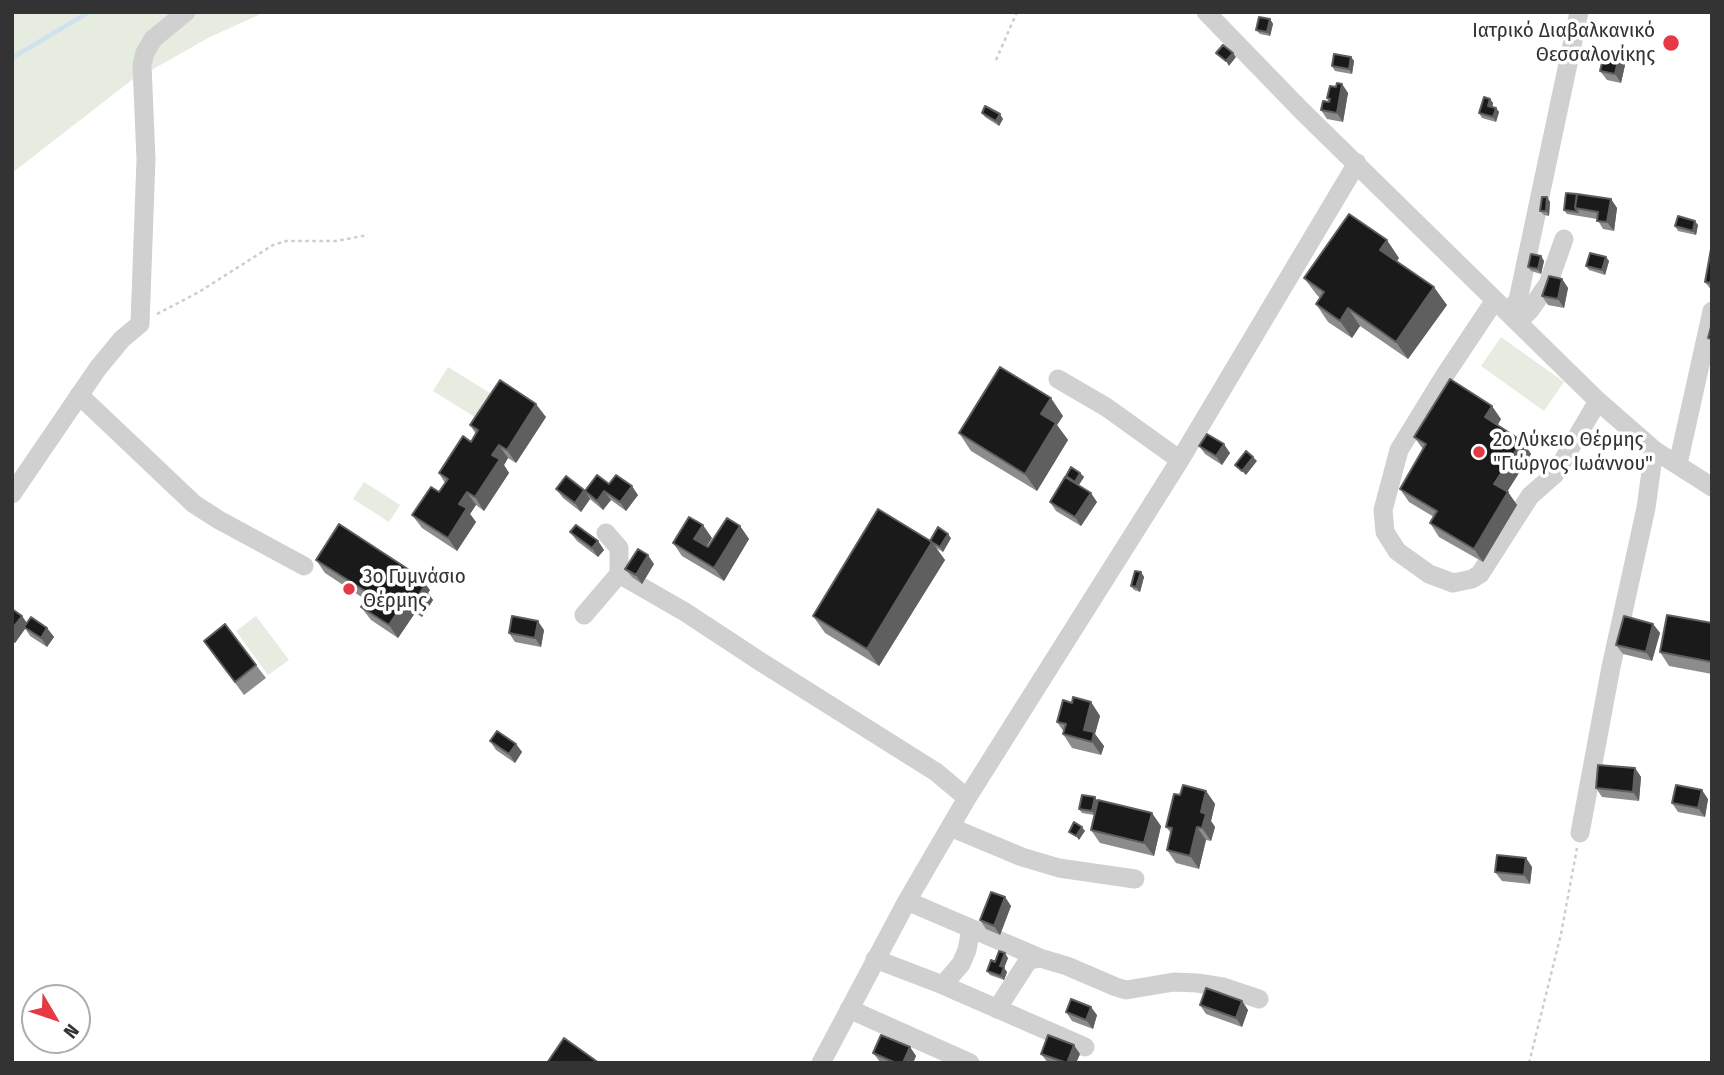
<!DOCTYPE html>
<meta charset="utf-8">
<style>
body{margin:0}
#map{position:relative;width:1724px;height:1075px;overflow:hidden;background:#fff;font-family:"Fira Sans Condensed",sans-serif}
canvas{display:block}
.frame{position:absolute;inset:0;border:14px solid #333;pointer-events:none}
.north{position:absolute;left:21px;top:984px;width:70px;height:70px;box-sizing:border-box;background:#fff;border:2px solid #adadad;border-radius:50%;rotate:129deg;font-size:19px;font-weight:700;line-height:28px;text-align:center;color:#333}
.north::after{content:'';display:block;margin:auto;width:24px;height:32px;background:#e63946;clip-path:polygon(50% 0,100% 100%,50% 72%,0 100%)}
</style>
<div id="map">
<canvas width="1724" height="1075"></canvas>
<div class="frame"></div>
<div class="north">N</div>
</div>
<script>
const ctx = document.querySelector('canvas').getContext('2d');
ctx.lineJoin = 'round';
function fillPath(path, color) { ctx.fillStyle = color; ctx.fill(path, 'evenodd'); }
const poly = rows => new Path2D(rows.map(r => 'M' + r).join(''));
function strokePath(path, color, width, dash) { ctx.strokeStyle = color; ctx.lineWidth = width; ctx.lineCap = dash ? 'butt' : 'round'; ctx.setLineDash(dash || []); ctx.stroke(path); }
function drawText(font, color, halo, rows, align = 'center') {
  ctx.font = font + ' "Fira Sans Condensed",sans-serif'; ctx.lineWidth = 7; ctx.setLineDash([]); ctx.textBaseline = 'middle'; ctx.strokeStyle = halo; ctx.fillStyle = color; for (const [text, x, y, turn = 0] of rows) {
    ctx.save(); ctx.translate(x, y); ctx.rotate((+turn || 0) * Math.PI / 180); ctx.textAlign = isNaN(turn) ? turn : align; if (halo) ctx.strokeText(text, 0, 0); ctx.fillText(text, 0, 0); ctx.restore();
  }
}
fillPath(poly([
 [16,12,174,12,137,76,12,173,12,15],
 [198,12,265,12,208,38,148,72,153,49,191,15],
 [1501,337,1564,382,1544,411,1481,366],
 [448,367,493,395,478,419,433,391],
 [364,482,400,505,389,522,353,499],
 [256,616,289,660,268,675,236,631]
]), '#e6ecdf');
strokePath(poly([
 [12,58,89,12]
]), '#cfe2ee', 4.5);
strokePath(poly([
 [996,60,1017,12],
 [157,314,199,292,273,245,286,241,336,241,368,235],
 [1529,1063,1561,934,1577,848]
]), '#cdcdcd', 2.5, [3.5, 3.5]);
strokePath(poly([
 [1206,12,1301,110,1598,401,1654,450,1712,487],
 [1495,300,1445,375,1399,450,1383,510,1385,532,1397,551,1429,574,1453,583,1472,579,1480,574,1530,496,1555,474,1598,401],
 [1508,312,1518,300,1579,12],
 [1518,322,1530,310,1548,284,1564,239],
 [1058,379,1106,407,1180,460],
 [79,395,194,504,219,520,304,566],
 [1678,464,1712,311],
 [12,494,98,368,122,339,140,324,146,159,142,65,145,53,153,39,186,12],
 [619,574,685,612,761,662,936,772,967,798],
 [584,615,619,574,619,548,606,533],
 [950,827,1022,857,1059,868,1135,879],
 [1580,833,1611,667,1646,508,1654,450],
 [907,901,1040,958,1067,966,1116,987,1126,990,1174,982,1197,983,1223,987,1259,999],
 [875,959,943,985,1085,1047],
 [943,985,961,964,967,950,971,929],
 [849,1009,970,1063],
 [997,1009,1026,964,1030,960,1040,958],
 [821,1063,907,901,967,798,1180,460,1357,163]
]), '#d0d0d0', 19);
fillPath(poly([
 [1270,19,1273,24,1270,36,1260,34,1256,30],
 [1619,56,1625,65,1621,83,1607,80,1600,71,1603,62,1600,58],
 [1351,57,1354,61,1352,74,1335,71,1332,66],
 [1342,84,1348,93,1343,122,1327,119,1321,110,1329,102,1327,98],
 [1490,99,1493,103,1492,107,1496,108,1499,112,1496,122,1482,118,1479,113],
 [982,113,1003,119,999,126,985,117],
 [1547,197,1550,202,1549,216,1544,215,1540,211],
 [1611,199,1617,208,1614,231,1603,229,1597,219,1567,214,1564,210],
 [1698,225,1696,235,1678,231,1675,226],
 [1712,249,1712,291,1705,282],
 [1541,256,1544,261,1541,274,1531,271,1528,267],
 [1606,257,1609,261,1605,275,1589,270,1586,266],
 [1399,258,1397,261,1447,305,1408,359,1360,326,1352,338,1328,322,1316,304,1320,298,1317,295,1304,278],
 [1562,279,1568,288,1564,308,1548,305,1542,296],
 [1063,416,1057,425,1068,440,1037,491,971,451,959,433],
 [546,417,516,463,508,458,504,465,509,473,484,511,476,505,470,514,476,522,457,551,422,528,412,515,439,492,445,483,439,473,471,442,476,434,470,425],
 [1501,419,1498,425,1522,441,1531,454,1507,491,1517,505,1483,562,1439,537,1430,523,1434,517,1409,502,1400,489,1423,449,1414,437],
 [1199,446,1230,453,1222,465,1205,454],
 [1080,473,1084,477,1079,485,1097,502,1081,526,1056,511,1050,502,1067,478,1066,476],
 [609,484,638,495,626,511,611,500,603,510,590,499,581,512,563,498,556,489,585,491],
 [740,526,749,539,724,581,682,556,673,543,712,538,707,546,708,547],
 [570,532,598,541,604,550,598,557,577,541],
 [951,538,943,552,936,548,945,560,879,666,825,633,813,616,930,541],
 [316,560,430,590,428,593,433,600,422,617,415,613,398,638,371,620,361,607,366,600,325,573],
 [654,564,642,584,632,577,625,569],
 [1141,572,1144,577,1140,592,1134,590,1131,586],
 [12,609,22,616,27,623,47,628,54,637,47,647,30,636,25,628,15,643,12,641],
 [1712,623,1712,674,1669,666,1660,652],
 [1653,624,1660,633,1652,661,1623,654,1616,645],
 [544,630,541,647,515,642,509,633],
 [204,641,256,665,266,678,244,695],
 [1091,702,1100,716,1095,734,1104,746,1101,755,1072,748,1063,734,1064,732,1057,722,1072,703],
 [490,741,516,744,522,752,515,763,496,750],
 [1635,768,1641,777,1639,801,1602,797,1596,788],
 [1206,791,1215,804,1211,821,1215,827,1211,841,1206,840,1199,869,1176,863,1167,850,1171,833,1166,827,1180,795],
 [1095,797,1098,802,1161,826,1154,856,1100,843,1091,830,1094,815,1082,813,1079,809],
 [1708,799,1705,817,1678,812,1672,803],
 [1526,858,1532,867,1530,884,1502,881,1495,872],
 [1005,897,1011,906,1000,935,986,929,980,920],
 [1008,958,1004,968,1007,972,1004,980,990,975,987,971,995,962],
 [1242,1001,1248,1010,1242,1027,1206,1014,1200,1005],
 [1066,1012,1097,1015,1093,1029,1072,1021],
 [910,1047,916,1056,913,1063,881,1063,873,1053],
 [1041,1054,1080,1054,1076,1063,1048,1063]
]), '#8c8c8c');
fillPath(poly([
 [1270,19,1273,24,1270,36,1267,32],
 [1233,53,1236,57,1229,66,1226,61],
 [1619,56,1625,65,1621,83,1615,74],
 [1351,57,1354,61,1352,74,1349,69],
 [1342,84,1348,93,1343,122,1337,113],
 [1490,99,1493,103,1492,110,1488,106],
 [1496,108,1499,112,1496,122,1493,117],
 [1000,114,1003,119,999,126,996,121],
 [1547,197,1550,202,1549,216,1546,211],
 [1611,199,1617,208,1614,231,1607,222],
 [1695,221,1698,225,1696,235,1693,231],
 [1387,240,1399,258,1393,267,1380,250],
 [1541,256,1544,261,1541,274,1538,269],
 [1606,257,1609,261,1605,275,1602,270],
 [1562,279,1568,288,1564,308,1558,299],
 [1434,287,1447,305,1408,359,1396,342],
 [1348,308,1360,326,1352,338,1340,321],
 [1051,398,1063,416,1057,425,1068,440,1037,491,1025,474,1041,414],
 [536,404,546,417,516,463,507,450],
 [1492,406,1501,419,1494,430,1485,417],
 [1522,441,1531,454,1504,497,1494,484],
 [1224,444,1230,453,1222,465,1216,456],
 [499,445,508,458,504,465,509,473,484,511,475,497,492,455],
 [1253,457,1257,461,1246,475,1242,471],
 [1080,473,1084,477,1078,486,1075,482],
 [632,486,638,495,626,511,620,502],
 [584,490,590,499,581,512,575,503],
 [604,491,611,500,603,510,597,501],
 [467,492,476,505,470,514,476,522,457,551,448,538,459,504],
 [1508,492,1517,505,1483,562,1474,549],
 [1091,493,1097,502,1081,526,1075,517],
 [703,525,712,538,703,552,694,539],
 [740,526,749,539,724,581,714,568],
 [948,534,951,538,943,552,940,547],
 [598,541,604,550,598,557,592,548],
 [932,542,945,560,879,666,867,649],
 [648,555,654,564,642,584,636,575],
 [1141,572,1144,577,1140,592,1136,587],
 [420,577,430,590,428,593,433,600,422,617,413,604,417,583],
 [406,599,415,613,398,638,389,625],
 [22,616,28,625,15,643,12,639,12,629],
 [538,621,544,630,541,647,535,638],
 [1653,624,1660,633,1652,661,1646,652],
 [47,628,54,637,47,647,41,638],
 [1091,702,1100,716,1095,734,1104,746,1101,755,1084,730],
 [516,744,522,752,515,763,509,754],
 [1635,768,1641,777,1639,801,1633,792],
 [1702,790,1708,799,1705,817,1698,808],
 [1206,791,1215,804,1211,821,1215,827,1211,841,1202,828,1201,812],
 [1095,797,1098,802,1095,816,1092,811],
 [1152,813,1161,826,1154,856,1144,843],
 [1082,827,1085,831,1079,840,1076,836],
 [1197,827,1206,840,1199,869,1190,856],
 [1526,858,1532,867,1530,884,1524,875],
 [1005,897,1011,906,1000,935,994,926],
 [1005,953,1008,958,1004,968,1007,972,1004,980,1001,976,1000,966],
 [1242,1001,1248,1010,1242,1027,1236,1018],
 [1091,1007,1097,1015,1093,1029,1086,1020],
 [1074,1045,1080,1054,1076,1063,1067,1063],
 [910,1047,916,1056,913,1063,903,1063]
]), '#5f5f5f');
const building = poly([
 [1259,17,1270,19,1267,32,1256,30,1259,17],
 [1223,45,1233,53,1226,61,1216,53,1223,45],
 [1601,52,1619,56,1615,74,1600,71,1603,59,1600,58,1601,52],
 [1334,54,1351,57,1349,69,1332,66,1334,54],
 [1337,83,1342,84,1337,113,1321,110,1323,101,1329,102,1330,99,1327,98,1330,86,1336,87,1337,83],
 [1484,97,1490,99,1488,106,1496,108,1493,117,1479,113,1484,97],
 [985,106,1000,114,996,121,982,113,985,106],
 [1566,193,1577,194,1575,208,1578,212,1564,210,1566,193],
 [1577,194,1611,199,1607,222,1597,221,1598,212,1575,208,1577,194],
 [1542,197,1547,197,1546,211,1540,211,1542,197],
 [1349,214,1387,240,1380,250,1434,287,1396,342,1348,308,1340,321,1316,304,1324,292,1304,278,1349,214],
 [1678,216,1695,221,1693,231,1675,226,1678,216],
 [1711,249,1712,278,1710,283,1705,282,1711,249],
 [1590,253,1606,257,1602,270,1586,266,1590,253],
 [1531,254,1541,256,1538,269,1528,267,1531,254],
 [1549,276,1562,279,1558,299,1542,296,1549,276],
 [1712,323,1712,339,1708,338,1712,323],
 [1000,367,1051,398,1041,414,1056,423,1025,474,959,433,1000,367],
 [1450,379,1492,406,1485,417,1522,441,1494,484,1508,492,1474,549,1430,523,1437,511,1400,489,1426,444,1414,437,1450,379],
 [500,380,536,404,507,450,499,445,492,455,500,459,475,497,467,492,459,504,467,508,448,538,412,515,431,487,439,492,448,479,439,473,463,436,471,442,478,430,470,425,500,380],
 [1207,434,1224,444,1216,456,1199,446,1207,434],
 [1246,451,1253,457,1242,471,1235,465,1246,451],
 [1071,467,1080,473,1075,482,1066,476,1071,467],
 [597,475,609,484,616,475,632,486,620,502,604,491,597,501,585,491,597,475],
 [566,476,584,490,575,503,556,489,566,476],
 [1065,477,1091,493,1075,517,1050,502,1065,477],
 [878,509,932,542,867,649,813,616,878,509],
 [689,517,703,525,694,539,708,547,727,518,740,526,714,568,673,543,689,517],
 [339,524,420,577,417,583,424,587,413,604,406,599,389,625,361,607,370,594,316,560,339,524],
 [576,525,598,541,592,548,570,532,576,525],
 [938,527,948,534,940,547,930,541,938,527],
 [638,549,648,555,636,575,625,569,638,549],
 [1135,571,1141,572,1136,587,1131,586,1135,571],
 [12,609,22,616,12,629,12,609],
 [1667,615,1712,623,1712,662,1660,652,1667,615],
 [512,616,538,621,535,638,509,633,512,616],
 [1624,616,1653,624,1646,652,1616,645,1624,616],
 [31,617,47,628,41,638,24,627,31,617],
 [225,624,256,665,235,682,204,641,225,624],
 [1073,697,1091,702,1084,730,1094,732,1092,742,1063,734,1066,724,1057,722,1063,700,1072,703,1073,697],
 [497,731,516,744,509,754,490,741,497,731],
 [1598,765,1635,768,1633,792,1596,788,1598,765],
 [1183,785,1206,791,1201,812,1206,814,1202,828,1197,827,1190,856,1167,850,1172,828,1166,827,1174,794,1180,795,1183,785],
 [1676,785,1702,790,1698,808,1672,803,1676,785],
 [1082,795,1095,797,1092,811,1079,809,1082,795],
 [1098,800,1152,813,1144,843,1091,830,1098,800],
 [1074,822,1082,827,1076,836,1069,832,1074,822],
 [1497,855,1526,858,1524,875,1495,872,1497,855],
 [991,892,1005,897,994,926,980,920,991,892],
 [999,951,1005,953,1000,966,1004,967,1001,976,987,971,991,960,995,962,999,951],
 [1206,988,1242,1001,1236,1018,1200,1005,1206,988],
 [1071,999,1091,1007,1086,1020,1066,1012,1071,999],
 [881,1035,910,1047,903,1063,896,1063,873,1053,881,1035],
 [1048,1035,1074,1045,1067,1063,1041,1054,1048,1035],
 [564,1038,599,1063,547,1063,564,1038]
]);
fillPath(building, '#1a1a1a');
strokePath(building, '#5f5f5f', 2);
for (const [x, y, r, color] of [
 [1671,43,9,"#e63946"],
 [1479,452,7,"#e63946"],
 [349,589,7,"#e63946"]
]) { const dot = new Path2D(); dot.arc(x, y, r, 0, 2 * Math.PI); ctx.fillStyle = color; ctx.fill(dot); strokePath(dot, '#fff', 2.5); }
drawText('21px', '#333', '#fff', [
 ["Ιατρικό Διαβαλκανικό",1655,31,"right"],
 ["Θεσσαλονίκης",1655,55,"right"],
 ["2ο Λύκειο Θέρμης",1493,440],
 ["\"Γιώργος Ιωάννου\"",1493,464],
 ["3ο Γυμνάσιο",363,577],
 ["Θέρμης",363,601]
], 'left');
</script>
